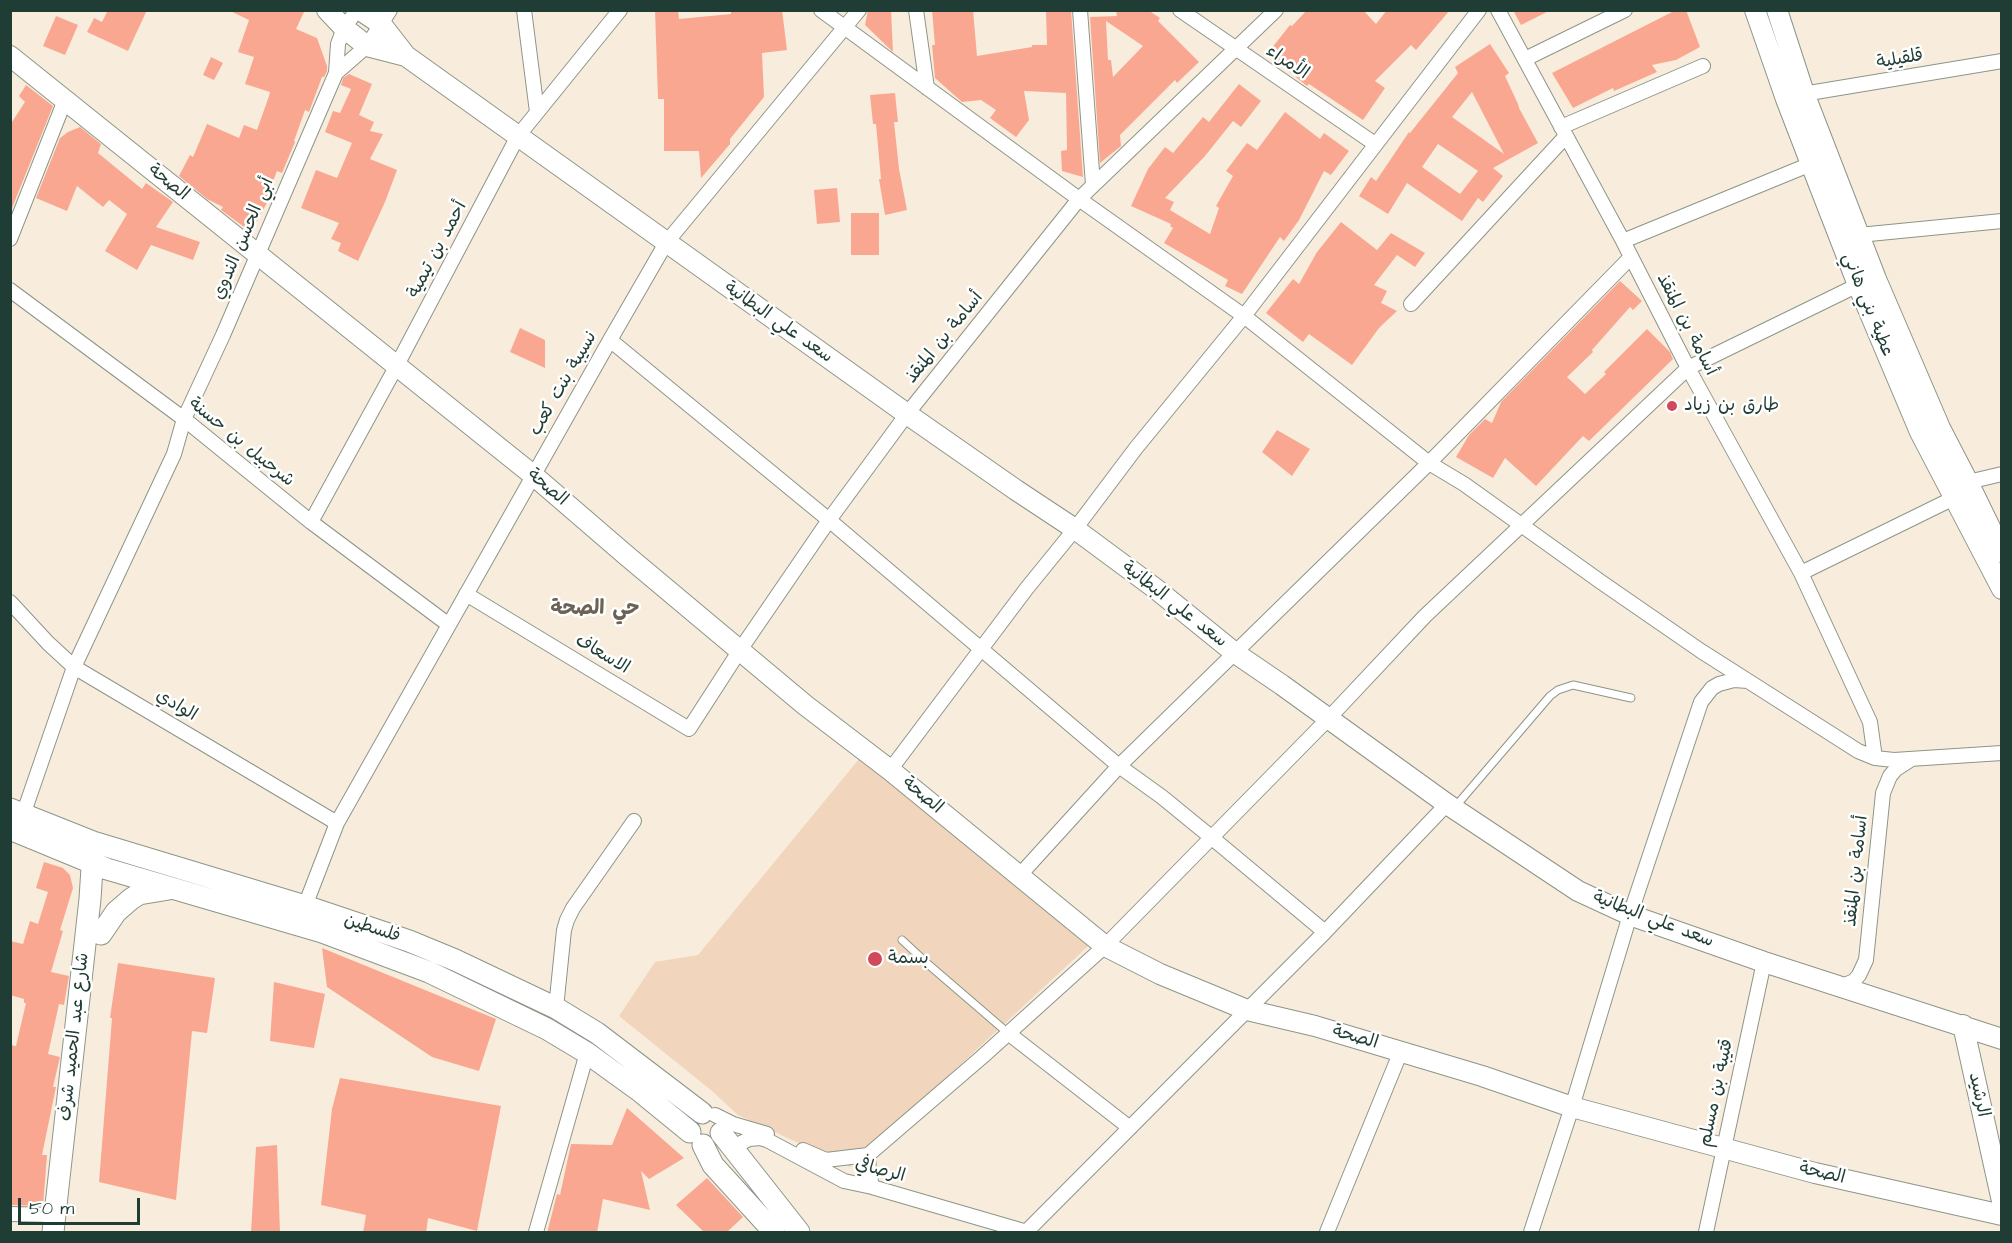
<!DOCTYPE html>
<meta charset="utf-8">
<style>
body{margin:0}
#map{position:relative;width:2012px;height:1243px;overflow:hidden;background:#f8eddc;font-family:"Architects Daughter",sans-serif}
canvas{display:block}
.frame{position:absolute;inset:0;border:12px solid #1f3d34;pointer-events:none}
.scale{position:absolute;left:18px;top:1198px;width:122px;height:27px;box-sizing:border-box;border:3px solid #1f3d34;border-top:0;padding-left:8px;font-size:18px;line-height:21px;white-space:nowrap;color:#1f3d34;-webkit-text-stroke:4px #fff;paint-order:stroke}
</style>
<div id="map">
<canvas width="2012" height="1243"></canvas>
<div class="frame"></div>
<div class="scale">50 m</div>
</div>
<script>
const ctx = document.querySelector('canvas').getContext('2d');
ctx.lineJoin = 'round';
function fillPath(path, color) { ctx.fillStyle = color; ctx.fill(path, 'evenodd'); }
const poly = rows => new Path2D(rows.map(r => 'M' + r).join(''));
function strokePath(path, color, width, dash) { ctx.strokeStyle = color; ctx.lineWidth = width; ctx.lineCap = dash ? 'butt' : 'round'; ctx.setLineDash(dash || []); ctx.stroke(path); }
function drawText(font, color, halo, rows, align = 'center') {
  ctx.font = font + ' "Architects Daughter","Playpen Sans Arabic",sans-serif'; ctx.lineWidth = 5; ctx.setLineDash([]); ctx.textBaseline = 'middle'; ctx.strokeStyle = halo; ctx.fillStyle = color; for (const [text, x, y, turn = 0] of rows) {
    ctx.save(); ctx.translate(x, y); ctx.rotate((+turn || 0) * Math.PI / 180); ctx.textAlign = isNaN(turn) ? turn : align; if (halo) ctx.strokeText(text, 0, 0); ctx.fillText(text, 0, 0); ctx.restore();
  }
}
fillPath(poly([
 [868,748,1098,937,850,1167,738,1115,712,1091,619,1016,655,962,698,955]
]), '#f1d5bd');
fillPath(poly([
 [108,10,147,10,128,51,87,32,94,18,102,22],
 [228,10,305,10,296,29,317,38,327,66,327,71,324,77,322,77,309,112,305,110,294,141,295,142,282,173,277,171,266,200,268,201,251,232,221,210,223,207,207,199,179,176,190,155,193,157,207,124,239,138,244,125,257,130,269,96,270,92,245,84,254,57,238,52,249,20],
 [655,10,678,10,679,19,731,14,731,10,782,10,787,50,762,53,764,97,730,139,730,144,701,178,699,151,664,151,664,99,658,99],
 [868,10,891,10,893,52,865,25],
 [932,10,973,10,977,56,1032,47,1032,45,1047,45,1046,10,1071,10,1083,177,1062,171,1061,151,1067,150,1066,93,1024,91,1029,120,1016,137,990,118,996,110,981,100,962,102,935,78,932,45,935,45],
 [1116,10,1148,10,1160,18,1158,21,1199,62,1177,83,1175,80,1120,135,1121,146,1100,163,1090,17,1117,16],
 [1106,21,1143,46,1113,77,1111,60,1108,60],
 [1307,10,1363,10,1376,24,1387,10,1450,10,1416,50,1411,45,1375,81,1385,88,1363,120,1309,84,1307,86,1267,54,1290,25,1292,26],
 [1513,10,1551,10,1521,25],
 [1676,10,1686,10,1700,47,1676,60,1652,65,1657,72,1614,91,1613,88,1573,108,1552,73],
 [56,16,78,25,65,55,43,46],
 [1490,44,1509,73,1505,76,1518,104,1519,108,1538,143,1493,168,1503,176,1483,202,1478,198,1462,221,1407,183,1388,214,1359,196,1371,177,1376,181,1409,132,1410,133,1458,73,1455,67],
 [1472,92,1504,154,1452,117],
 [1438,144,1478,171,1460,194,1422,167],
 [211,57,223,63,214,80,203,75],
 [349,74,372,84,359,115,374,122,370,131,383,134,370,159,397,170,385,202,358,261,338,251,341,243,331,239,339,223,301,208,316,170,337,178,352,143,325,132,333,111,340,113,351,89,341,85,343,78],
 [1239,84,1261,101,1241,127,1233,121,1205,156,1165,198,1174,202,1170,210,1210,234,1219,208,1216,206,1233,176,1226,171,1247,143,1257,150,1285,112,1320,139,1324,133,1349,151,1331,175,1324,171,1299,220,1284,241,1280,237,1242,294,1225,286,1228,280,1164,243,1173,228,1170,226,1171,224,1131,206,1148,169,1165,147,1173,153,1203,117,1209,122],
 [26,85,53,106,10,213,10,125,25,102,19,96],
 [895,93,898,122,894,122,899,169,907,210,885,215,879,179,881,179,876,124,873,124,870,95],
 [80,127,101,144,98,153,142,189,146,183,173,202,156,227,200,242,193,260,151,245,137,270,105,251,127,214,109,200,103,207,77,186,67,211,36,198,60,138,68,132],
 [837,188,840,222,817,224,814,190],
 [851,213,879,213,879,255,851,255],
 [1341,222,1377,250,1391,233,1425,253,1415,267,1397,255,1374,285,1387,291,1381,303,1397,311,1379,328,1352,365,1309,334,1303,342,1266,313,1293,279,1299,284,1317,252],
 [1620,281,1642,301,1633,310,1630,307,1592,350,1593,352,1567,377,1585,394,1606,374,1604,372,1647,329,1670,352,1673,359,1589,441,1583,436,1536,486,1505,458,1493,478,1456,457,1469,435,1485,419,1492,423,1501,402],
 [520,328,545,340,545,368,510,352],
 [1277,430,1310,449,1292,476,1262,452],
 [44,862,63,868,70,875,73,888,60,930,63,931,51,972,69,976,64,1005,59,1004,48,1054,60,1057,53,1087,56,1087,42,1155,47,1155,43,1206,10,1205,10,1045,16,1046,26,1003,24,1003,24,999,10,995,10,941,23,944,30,921,38,924,48,892,36,888],
 [322,948,496,1019,479,1071,432,1057,327,987],
 [118,963,215,978,207,1033,192,1031,176,1200,99,1182,112,1018,110,1018],
 [274,982,325,994,314,1048,270,1041],
 [340,1078,501,1106,477,1231,428,1218,426,1233,363,1233,366,1215,321,1205,332,1109],
 [627,1108,684,1158,649,1179,641,1171,650,1210,603,1199,597,1233,547,1233,557,1194,560,1195,571,1144,612,1145],
 [277,1145,280,1233,251,1233,256,1147],
 [707,1178,743,1217,726,1233,705,1233,676,1205]
]), '#faa791');
const lane = poly([
 [1455,807,1550,696,1558,690,1573,685,1631,698],
 [902,940,929,965,1008,1033]
]);
const street = poly([
 [524,10,537,112],
 [821,10,1079,199,1244,316,1429,463,1464,484,1601,582,1701,651,1858,751,1875,758,1894,760,2002,753],
 [916,10,927,88],
 [1080,10,1093,185],
 [1180,10,1375,144],
 [1498,10,1623,241,1688,368,1801,573,1870,722,1875,758],
 [1525,59,1625,10],
 [336,73,367,46,390,10],
 [1797,95,2002,61],
 [1561,127,1703,66],
 [1859,235,2002,221],
 [10,239,65,100],
 [1623,241,1811,164],
 [10,290,184,419,311,522,449,625],
 [1411,304,1566,136],
 [610,340,829,520,1119,766,1162,797,1211,837,1325,932],
 [1968,482,2002,474],
 [311,522,396,367,518,136,620,10],
 [1801,573,1954,498],
 [466,594,689,729,740,650,829,520,907,414,1079,199,1276,10],
 [10,602,48,643,74,667,337,823],
 [890,770,1027,588,1075,529,1136,448,1244,316,1479,10],
 [23,815,74,667,174,454,184,419,223,335,336,73,338,44,344,28,357,10],
 [1019,876,1119,766,1429,463,1631,257],
 [305,906,337,823,610,340,666,243,859,10],
 [1840,987,1854,981,1859,975,1866,960,1883,793,1890,776,1896,769,1910,760],
 [556,1008,564,930,567,920,573,908,634,821],
 [1008,1033,1130,1128],
 [715,1115,733,1124,767,1134],
 [803,1150,826,1160,868,1155],
 [734,1152,739,1144,749,1139,760,1138,767,1140,844,1181,872,1187,1027,1232],
 [872,1187,869,1171,868,1155,982,1057,1105,946,1328,719,1425,616,1688,368,1858,285],
 [10,1214,55,1215],
 [536,1232,587,1053],
 [1026,1232,1325,932,1447,804],
 [1327,1232,1401,1051],
 [1531,1232,1572,1107,1630,915,1701,702,1712,688,1719,684,1734,680,1748,681],
 [1706,1232,1764,962]
]);
const secondary = poly([
 [327,10,344,28,367,46,406,56],
 [360,10,381,24,406,56,907,414,1016,490,1075,529,1156,589,1235,653,1282,685,1447,804,1578,891,1630,915,1764,962,2002,1039],
 [1755,10,1786,99,1811,164,1858,285,1920,432,2002,589],
 [1777,10,1804,93,1876,279,1940,428,1968,482,2002,552],
 [10,56,533,475,627,556,805,705,890,770,1105,946,1160,974,1247,1010,1315,1026,1482,1076,1572,1107,1815,1173,2002,1215],
 [1963,1025,2002,1201]
]);
const primary = poly([
 [10,809,93,842,305,906,409,941,455,960,556,1008,597,1033,702,1113],
 [10,829,107,869,322,932,429,972,547,1029,587,1053,641,1092,690,1132],
 [101,934,116,912,131,899,139,894,169,889],
 [721,1133,799,1232],
 [703,1145,713,1165,774,1232],
 [53,1232,90,899,93,852]
]);
strokePath(lane, '#8c9588', 9);
strokePath(street, '#8c9588', 16);
strokePath(secondary, '#8c9588', 22);
strokePath(primary, '#8c9588', 23);
strokePath(lane, '#fff', 7);
strokePath(street, '#fff', 14);
strokePath(secondary, '#fff', 20);
strokePath(primary, '#fff', 21);
for (const [x, y, r, color] of [
 [1672,406,6,"#d1495b"],
 [875,959,8,"#d1495b"]
]) { const dot = new Path2D(); dot.arc(x, y, r, 0, 2 * Math.PI); ctx.fillStyle = color; ctx.fill(dot); strokePath(dot, '#fff', 2); }
drawText('18px', '#1f3d34', '#fff', [
 ["قلقيلية",1900,60,-10],
 ["الأمراء",1287,63,34],
 ["الصحة",168,183,39],
 ["أبي الحسن الندوي",244,239,-67],
 ["أحمد بن تيمية",438,250,-62],
 ["عطية بني هاني",1867,305,68],
 ["سعد علي البطانية",778,323,35],
 ["أسامة بن المنقذ",1686,325,63],
 ["أسامة بن المنقذ",945,338,-51],
 ["نسيبة بنت كعب",564,384,-60],
 ["شرحبيل بن حسنة",241,443,39],
 ["الصحة",547,488,40],
 ["سعد علي البطانية",1174,605,38],
 ["الاسعاف",602,655,31],
 ["الوادي",176,706,31],
 ["الصحة",922,796,40],
 ["أسامة بن المنقذ",1857,871,-84],
 ["سعد علي البطانية",1653,920,21],
 ["فلسطين",372,929,18],
 ["شارع عبد الحميد شرف",75,1037,-84],
 ["الصحة",1355,1038,16],
 ["قتيبة بن مسلم",1717,1093,-78],
 ["الرشيد",1978,1095,78],
 ["الرصافي",880,1171,15],
 ["الصحة",1822,1174,13]
]);
drawText('18px', '#1f3d34', '#fff', [
 ["طارق بن زياد",1684,406],
 ["بسمة",888,959]
], 'left');
drawText('bold 20px', '#6c6255', '#fff', [
 ["حي الصحة",595,610]
]);
</script>
